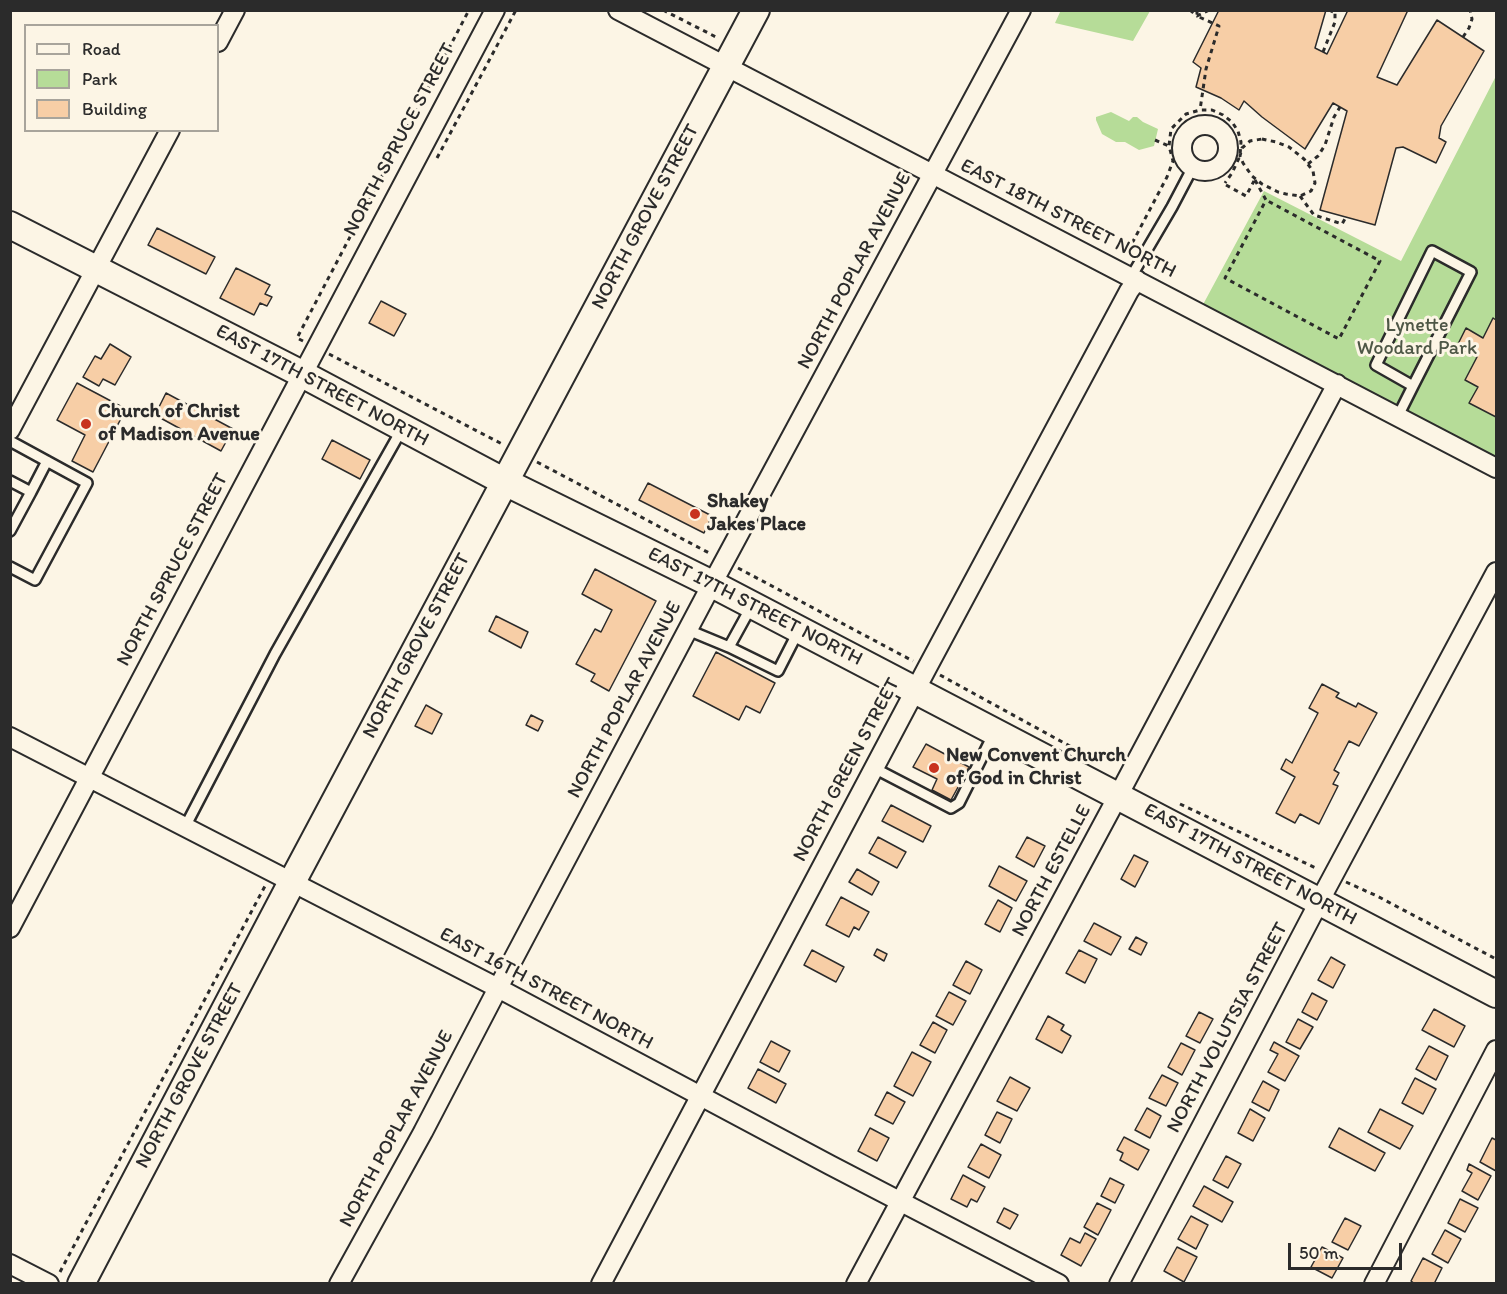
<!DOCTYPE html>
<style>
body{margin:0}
#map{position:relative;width:1507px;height:1294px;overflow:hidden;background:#fcf5e5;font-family:Itim,sans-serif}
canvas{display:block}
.frame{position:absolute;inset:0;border:12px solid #2b2b2b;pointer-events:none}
.legend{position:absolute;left:24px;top:24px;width:195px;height:108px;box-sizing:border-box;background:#fcf5e5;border:2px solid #a8a49b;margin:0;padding:8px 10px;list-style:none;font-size:18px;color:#2b2b2b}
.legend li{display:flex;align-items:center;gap:12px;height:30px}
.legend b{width:30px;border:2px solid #a8a49b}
.scale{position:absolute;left:1288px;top:1243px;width:114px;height:27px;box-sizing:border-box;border:3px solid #2b2b2b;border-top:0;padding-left:8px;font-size:18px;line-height:21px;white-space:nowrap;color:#2b2b2b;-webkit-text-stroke:4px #fcf5e5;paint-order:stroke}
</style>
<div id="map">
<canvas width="1507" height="1294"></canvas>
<div class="frame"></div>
<ul class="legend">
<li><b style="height:8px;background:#fcf5e5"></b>Road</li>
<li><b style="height:16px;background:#b6dc98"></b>Park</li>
<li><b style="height:16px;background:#f7cea6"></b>Building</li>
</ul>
<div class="scale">50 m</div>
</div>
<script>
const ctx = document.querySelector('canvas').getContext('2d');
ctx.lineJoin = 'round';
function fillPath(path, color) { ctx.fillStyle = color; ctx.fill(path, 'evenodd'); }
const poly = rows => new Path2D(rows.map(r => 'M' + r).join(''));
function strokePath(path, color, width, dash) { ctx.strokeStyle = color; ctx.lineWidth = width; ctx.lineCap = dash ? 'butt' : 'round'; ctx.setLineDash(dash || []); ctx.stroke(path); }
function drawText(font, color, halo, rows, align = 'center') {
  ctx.font = font + ' Itim,sans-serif'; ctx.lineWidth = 6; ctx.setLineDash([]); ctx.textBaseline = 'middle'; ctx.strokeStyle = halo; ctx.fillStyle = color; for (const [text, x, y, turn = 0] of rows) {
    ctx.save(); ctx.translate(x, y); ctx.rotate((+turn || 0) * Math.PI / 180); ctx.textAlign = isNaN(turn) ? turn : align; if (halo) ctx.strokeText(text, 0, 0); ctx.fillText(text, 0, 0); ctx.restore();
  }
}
fillPath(poly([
 [1061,10,1150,10,1150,11,1133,41,1055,23],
 [1496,76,1496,468,1199,312,1264,191,1401,261],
 [1111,112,1129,121,1133,117,1137,117,1143,122,1158,129,1154,146,1139,150,1125,142,1116,142,1102,134,1096,120,1096,117]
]), '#b6dc98');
const building = poly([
 [1219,10,1326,10,1315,48,1327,54,1348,10,1408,10,1377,77,1397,85,1437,20,1484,51,1441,126,1439,138,1446,142,1436,163,1403,147,1396,148,1375,225,1320,210,1347,111,1333,103,1305,149,1262,117,1244,101,1239,110,1221,98,1196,87,1201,68,1193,62,1219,10],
 [157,228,215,257,206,274,148,245,157,228],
 [236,268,270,285,265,294,272,297,267,306,260,303,254,315,220,298,236,268],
 [381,301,406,314,394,336,369,323,381,301],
 [1493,318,1496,320,1496,417,1469,403,1478,387,1465,380,1477,357,1457,346,1466,328,1483,338,1493,318],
 [110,344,131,357,115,385,103,379,99,386,83,377,95,356,101,359,110,344],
 [77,383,126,409,93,472,72,461,85,435,57,420,77,383],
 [166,393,233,429,221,451,155,415,166,393],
 [332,440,370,460,360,479,322,459,332,440],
 [648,483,712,516,704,533,639,500,648,483],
 [595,569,656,601,609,691,591,681,595,674,576,664,595,629,601,632,612,610,582,594,595,569],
 [496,616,528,632,521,648,489,631,496,616],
 [716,652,775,683,760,713,746,706,739,720,693,696,716,652],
 [1322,684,1339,693,1336,697,1356,707,1358,703,1377,713,1359,746,1349,741,1334,770,1339,773,1333,784,1338,786,1319,824,1300,814,1295,823,1276,813,1295,777,1281,769,1286,759,1292,763,1318,713,1309,708,1322,684],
 [426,705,442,714,432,734,415,726,426,705],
 [531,715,543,721,538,731,526,725,531,715],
 [926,744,969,767,951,800,932,790,937,779,913,767,926,744],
 [891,805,931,826,923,842,882,821,891,805],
 [878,837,906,852,897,868,869,853,878,837],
 [1027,837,1045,846,1034,867,1016,857,1027,837],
 [1134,855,1148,862,1135,887,1121,879,1134,855],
 [999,866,1027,881,1016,901,989,886,999,866],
 [857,869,879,882,872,895,849,882,857,869],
 [841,897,869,912,859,930,854,927,849,937,826,925,841,897],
 [998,900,1012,908,1000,932,985,924,998,900],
 [1094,923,1121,937,1111,955,1084,941,1094,923],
 [1136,937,1147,943,1141,955,1129,949,1136,937],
 [877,949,887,954,884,961,874,955,877,949],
 [812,950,844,967,836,982,804,965,812,950],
 [1079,950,1097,959,1085,983,1066,973,1079,950],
 [1331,957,1345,965,1333,988,1318,980,1331,957],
 [966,961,982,970,970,994,953,985,966,961],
 [949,992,966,1001,953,1025,936,1016,949,992],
 [1312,993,1327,1001,1317,1020,1302,1012,1312,993],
 [1434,1009,1465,1026,1454,1047,1422,1030,1434,1009],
 [1199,1012,1213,1019,1200,1043,1186,1036,1199,1012],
 [1048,1016,1064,1025,1061,1030,1071,1036,1062,1053,1036,1039,1048,1016],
 [1298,1019,1313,1027,1300,1049,1286,1042,1298,1019],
 [933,1022,947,1030,935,1053,920,1045,933,1022],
 [771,1041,790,1051,779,1072,760,1062,771,1041],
 [1274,1042,1299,1056,1285,1081,1268,1072,1278,1054,1270,1050,1274,1042],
 [1181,1043,1195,1050,1182,1075,1168,1067,1181,1043],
 [1429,1046,1448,1056,1436,1080,1416,1069,1429,1046],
 [912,1052,931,1062,913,1096,894,1086,912,1052],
 [758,1069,786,1084,776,1103,748,1088,758,1069],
 [1162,1075,1178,1083,1166,1106,1149,1098,1162,1075],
 [1010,1077,1030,1088,1017,1111,997,1101,1010,1077],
 [1415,1078,1436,1089,1423,1114,1402,1103,1415,1078],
 [1263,1081,1279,1090,1269,1111,1252,1102,1263,1081],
 [887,1092,905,1102,893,1124,875,1115,887,1092],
 [1147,1108,1161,1116,1150,1138,1135,1130,1147,1108],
 [1250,1109,1265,1118,1253,1141,1238,1133,1250,1109],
 [1380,1109,1413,1126,1400,1149,1368,1132,1380,1109],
 [997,1112,1012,1119,1000,1143,985,1135,997,1112],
 [870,1128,889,1138,877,1161,858,1151,870,1128],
 [1339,1128,1385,1153,1375,1171,1329,1147,1339,1128],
 [1124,1137,1149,1150,1138,1170,1120,1160,1123,1153,1117,1150,1124,1137],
 [1492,1138,1496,1140,1496,1171,1480,1162,1492,1138],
 [981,1144,1001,1155,989,1178,968,1167,981,1144],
 [1226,1156,1241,1164,1228,1188,1213,1180,1226,1156],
 [1469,1164,1491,1176,1478,1200,1462,1191,1472,1173,1467,1170,1469,1164],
 [963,1175,985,1187,977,1202,971,1199,967,1207,951,1199,963,1175],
 [1110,1178,1124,1185,1115,1203,1101,1196,1110,1178],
 [1204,1186,1233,1202,1222,1222,1193,1206,1204,1186],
 [1460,1199,1478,1208,1465,1232,1448,1223,1460,1199],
 [1097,1203,1111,1210,1098,1235,1084,1227,1097,1203],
 [1004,1208,1018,1215,1010,1229,997,1222,1004,1208],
 [1191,1216,1208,1225,1196,1249,1178,1239,1191,1216],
 [1345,1218,1361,1226,1348,1250,1332,1242,1345,1218],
 [1445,1230,1461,1239,1448,1263,1432,1254,1445,1230],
 [1085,1233,1096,1239,1081,1266,1061,1255,1070,1238,1080,1243,1085,1233],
 [1177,1247,1197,1257,1184,1282,1164,1271,1177,1247],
 [1322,1247,1343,1258,1332,1278,1311,1267,1322,1247],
 [1423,1258,1442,1268,1434,1284,1415,1284,1411,1281,1423,1258]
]);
fillPath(building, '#f7cea6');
strokePath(building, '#2b2b2b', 1.5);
const lane = poly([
 [1131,277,1172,207,1193,167],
 [1398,416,1413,386,1471,272,1432,251,1376,365,1413,386],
 [10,441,87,483,35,580,10,567],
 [10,481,31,492,10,531],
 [31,492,47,461],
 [751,607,729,647,778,671,799,630],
 [688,630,729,647],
 [874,768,951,808,959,803,994,733],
 [185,827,275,654,402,429]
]);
const street = poly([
 [618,10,1496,468],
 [218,42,235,10],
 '1182 148a23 23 0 1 1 46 0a23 23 0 1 1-46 0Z',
 [10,430,170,130],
 [10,737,498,988,830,1165,1059,1284],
 [10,928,495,10],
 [10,1264,49,1284],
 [339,1284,423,1132,498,988,712,584,1021,10],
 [601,1284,927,668,1129,291,1137,280],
 [856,1284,1118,796,1337,384],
 [1119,1284,1319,902,1496,572],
 [1374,1284,1496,1050]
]);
const secondary = poly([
 [10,225,302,374,505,482,712,584,1496,994],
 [81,1284,292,882,756,10]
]);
strokePath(lane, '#2b2b2b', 14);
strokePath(street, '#2b2b2b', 22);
strokePath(secondary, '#2b2b2b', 30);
strokePath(poly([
 [663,10,718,38],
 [1190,10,1197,16,1209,10],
 [1197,10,1197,16,1219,26,1206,69,1200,110],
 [1329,10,1335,13,1337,10],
 [1463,37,1469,28,1472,19,1470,10],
 [1323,52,1335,22,1335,13],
 [1262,139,1276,142,1289,147,1304,159,1313,171,1315,183,1311,191,1300,196,1286,194,1278,192,1262,184,1252,176,1243,163,1240,156,1242,148,1250,141,1262,139],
 [1155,140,1169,146],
 [437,158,516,10],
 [1308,164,1318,156,1325,145,1334,117,1340,107],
 [1255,180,1266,200,1225,278,1339,339,1380,261,1266,200],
 [1226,185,1246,196,1254,181],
 [1300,196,1314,215,1342,224,1346,217],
 [1128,251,1167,177,1173,161,1169,146,1171,129,1186,114,1200,110,1212,110,1223,115,1232,122,1238,131,1241,142,1240,156,1232,173,1225,183],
 [303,341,297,338,469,10],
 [329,354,504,445],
 [537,462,711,554],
 [738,568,913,661],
 [940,675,1097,761],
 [1180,804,1318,869],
 [1346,882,1377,896,1496,959],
 [60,1272,265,886]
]), '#2b2b2b', 3, [4.5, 4.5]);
strokePath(lane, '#fcf5e5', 9);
strokePath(street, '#fcf5e5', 18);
strokePath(secondary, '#fcf5e5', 26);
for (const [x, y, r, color] of [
 [86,424,6,"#c8321e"],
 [695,514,6,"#c8321e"],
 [934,768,6,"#c8321e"]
]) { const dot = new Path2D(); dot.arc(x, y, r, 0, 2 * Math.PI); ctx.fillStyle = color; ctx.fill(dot); strokePath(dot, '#fcf5e5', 2); }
drawText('20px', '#2b2b2b', '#fcf5e5', [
 ["NORTH SPRUCE STREET",400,140,-62],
 ["NORTH GROVE STREET",646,217,-62],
 ["EAST 18TH STREET NORTH",1068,219,27],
 ["NORTH POPLAR AVENUE",855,271,-62],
 ["EAST 17TH STREET NORTH",322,386,28],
 ["NORTH SPRUCE STREET",173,570,-62],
 ["EAST 17TH STREET NORTH",755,607,27],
 ["NORTH GROVE STREET",417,646,-62],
 ["NORTH POPLAR AVENUE",625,700,-62],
 ["NORTH GREEN STREET",847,770,-62],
 ["EAST 17TH STREET NORTH",1250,865,28],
 ["NORTH ESTELLE",1052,871,-62],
 ["EAST 16TH STREET NORTH",546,989,28],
 ["NORTH VOLUTSIA STREET",1228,1028,-62],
 ["NORTH GROVE STREET",190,1076,-62],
 ["NORTH POPLAR AVENUE",397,1129,-62]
]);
drawText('20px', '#4e5746', '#fcf5e5', [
 ["Lynette",1417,326],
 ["Woodard Park",1417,349]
]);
drawText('bold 20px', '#2b2b2b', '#fcf5e5', [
 ["Church of Christ",98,412],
 ["of Madison Avenue",98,435],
 ["Shakey",707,502],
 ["Jakes Place",707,525],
 ["New Convent Church",946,756],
 ["of God in Christ",946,779]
], 'left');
</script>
